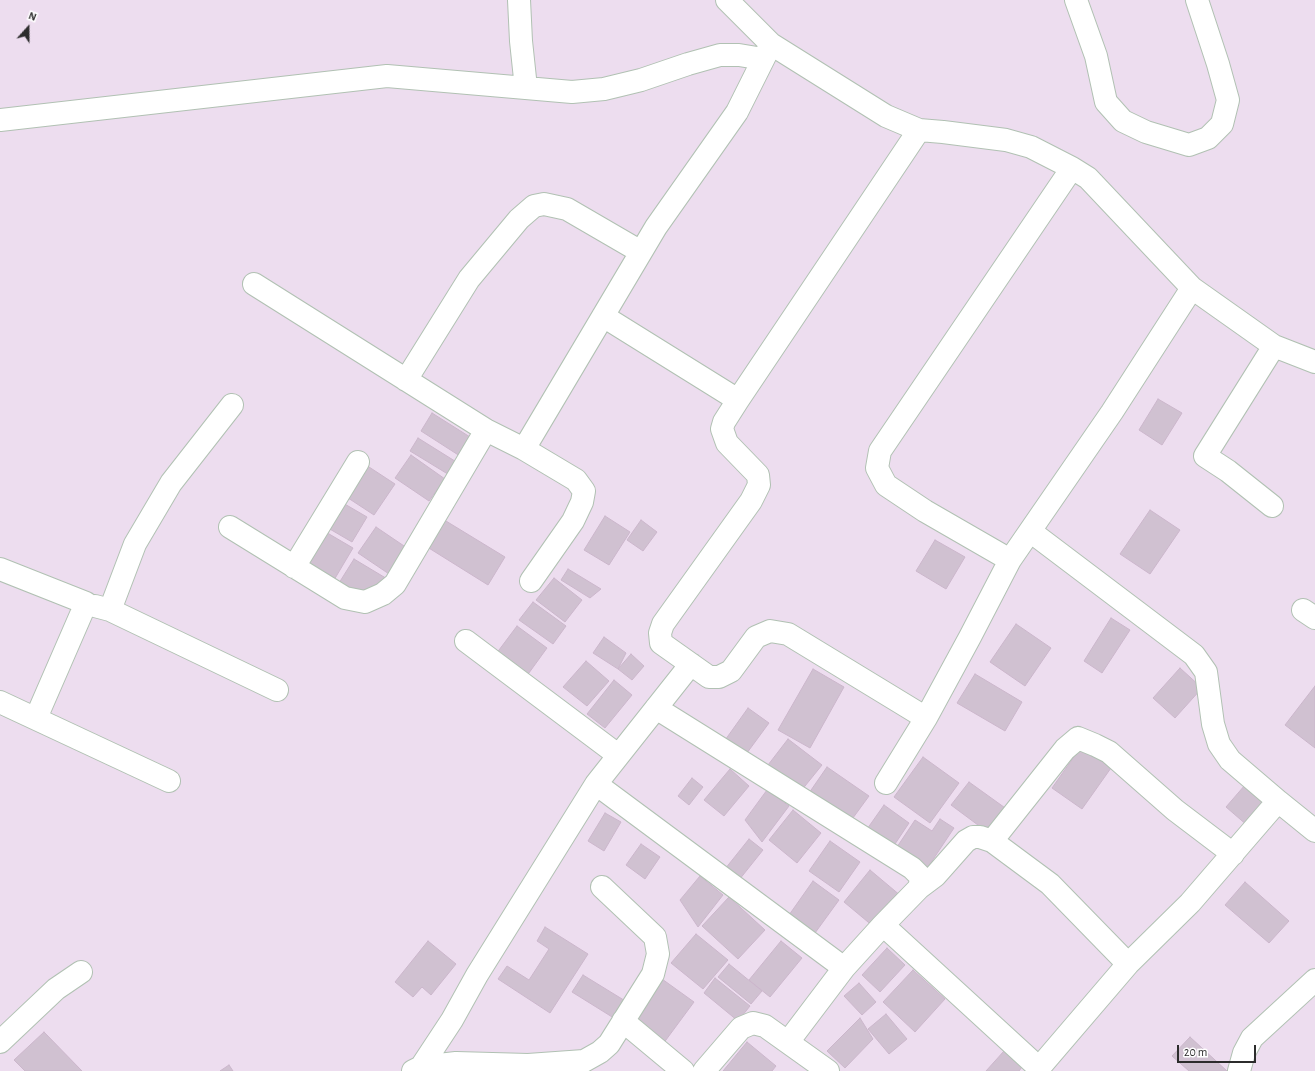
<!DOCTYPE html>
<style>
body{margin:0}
#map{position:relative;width:1315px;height:1071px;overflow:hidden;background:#edddef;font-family:"Alegreya Sans",sans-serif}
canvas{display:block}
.north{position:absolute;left:8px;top:8px;width:40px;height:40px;-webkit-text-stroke:3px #fff;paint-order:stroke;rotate:21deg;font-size:11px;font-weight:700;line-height:16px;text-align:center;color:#2c2c2c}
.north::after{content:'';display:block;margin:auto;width:14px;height:18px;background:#2c2c2c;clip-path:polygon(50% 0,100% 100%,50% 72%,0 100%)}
.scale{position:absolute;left:1177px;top:1045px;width:79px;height:18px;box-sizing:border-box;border:2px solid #2c2c2c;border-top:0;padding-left:5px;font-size:12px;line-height:14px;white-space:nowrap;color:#2c2c2c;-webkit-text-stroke:3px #fff;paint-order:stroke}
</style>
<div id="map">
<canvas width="1315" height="1071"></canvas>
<div class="north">N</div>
<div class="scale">20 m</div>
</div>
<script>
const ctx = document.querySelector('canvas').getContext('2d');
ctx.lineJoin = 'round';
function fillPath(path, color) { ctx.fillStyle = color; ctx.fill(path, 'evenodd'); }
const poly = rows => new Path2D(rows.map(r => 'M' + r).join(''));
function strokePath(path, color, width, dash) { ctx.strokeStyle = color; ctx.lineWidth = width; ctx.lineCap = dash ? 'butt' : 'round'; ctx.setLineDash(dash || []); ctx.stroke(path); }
const building = poly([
 [1158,399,1182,413,1162,445,1139,430,1158,399],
 [432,413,470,437,463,458,421,431,432,413],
 [418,438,458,463,451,476,410,451,418,438],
 [411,455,445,479,429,501,395,478,411,455],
 [366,465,395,484,374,515,345,496,366,465],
 [343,503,367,517,352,542,328,528,343,503],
 [1150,510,1180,530,1150,574,1120,554,1150,510],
 [605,516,630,532,609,565,584,550,605,516],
 [441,518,505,557,488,585,424,545,441,518],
 [641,520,657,532,643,551,627,540,641,520],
 [376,527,410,550,392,576,358,553,376,527],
 [324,531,353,548,334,580,305,563,324,531],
 [935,540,965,557,946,589,916,571,935,540],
 [354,559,389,580,363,598,339,583,354,559],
 [568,569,601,589,590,598,561,580,568,569],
 [554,578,582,600,565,622,536,600,554,578],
 [533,602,566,626,553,644,519,620,533,602],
 [1111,618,1130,630,1102,673,1084,661,1111,618],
 [1016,624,1051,648,1025,686,990,662,1016,624],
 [517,626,547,648,526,677,496,654,517,626],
 [604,637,626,653,618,669,593,653,604,637],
 [631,654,644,666,632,680,618,669,631,654],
 [586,661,609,681,587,706,563,687,586,661],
 [1180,668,1202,688,1175,718,1153,698,1180,668],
 [813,669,844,687,810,748,778,730,813,669],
 [975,674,1022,702,1005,731,957,703,975,674],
 [614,680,632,695,605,728,587,714,614,680],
 [1315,686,1315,748,1285,725,1315,686],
 [748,708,769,723,744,757,723,743,748,708],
 [788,739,822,765,801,791,768,765,788,739],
 [1081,747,1111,768,1082,809,1052,788,1081,747],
 [923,757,959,783,930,823,894,797,923,757],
 [827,767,869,796,850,822,809,793,827,767],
 [730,769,749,786,724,816,704,800,730,769],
 [692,778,703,787,689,805,678,796,692,778],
 [969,782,1008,810,990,834,951,805,969,782],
 [1245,785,1267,803,1248,826,1226,807,1245,785],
 [767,790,789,806,762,842,745,820,767,790],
 [884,805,909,823,891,850,865,832,884,805],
 [793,810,821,833,797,863,769,840,793,810],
 [605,813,621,822,604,851,588,841,605,813],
 [940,819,954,828,926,870,895,850,915,820,932,831,940,819],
 [749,839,763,850,739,880,725,869,749,839],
 [830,841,860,862,839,892,809,871,830,841],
 [641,844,660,857,645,879,626,865,641,844],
 [870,870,901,896,874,927,844,902,870,870],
 [700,876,723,895,698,927,680,900,700,876],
 [813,881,839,900,815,933,789,915,813,881],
 [1245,882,1289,921,1269,943,1225,905,1245,882],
 [729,897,765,930,738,959,702,926,729,897],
 [545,927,588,954,550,1013,498,979,507,966,529,980,549,949,537,941,545,927],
 [696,934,728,960,703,989,671,963,696,934],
 [428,941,456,964,431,995,422,987,413,997,395,982,428,941],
 [781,941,802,958,770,997,749,980,781,941],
 [887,948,905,965,880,992,862,975,887,948],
 [729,964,762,991,751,1004,718,977,729,964],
 [913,970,945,999,915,1032,883,1002,913,970],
 [583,975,627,1002,617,1020,572,992,583,975],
 [715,978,750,1006,738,1021,704,993,715,978],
 [662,979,694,1002,660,1048,628,1024,662,979],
 [859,983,876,1002,862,1015,844,996,859,983],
 [886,1014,907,1039,889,1054,868,1029,886,1014],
 [860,1018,873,1039,845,1068,827,1051,860,1018],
 [44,1032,82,1071,25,1071,14,1060,44,1032],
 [1190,1037,1227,1071,1189,1071,1172,1056,1190,1037],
 [747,1042,776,1066,772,1071,723,1071,747,1042],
 [1004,1051,1022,1067,1019,1071,986,1071,1004,1051],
 [229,1065,233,1071,220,1071,229,1065]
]);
fillPath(building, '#d0c1d1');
strokePath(building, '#cbb6cb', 1);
const minor = poly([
 [519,0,521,41,526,88],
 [727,0,771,44,886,116,919,130,943,132,1006,140,1031,147,1072,168,1088,178,1192,288,1274,346,1315,362],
 [1076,0,1096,56,1106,102,1123,121,1146,132,1189,145,1208,138,1222,124,1228,100,1218,64,1197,0],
 [0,120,387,76,572,92,604,89,641,80,688,64,720,55,739,55,763,59],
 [254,284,486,430,524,449,656,227,737,112,771,44],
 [603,316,738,400,919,130],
 [406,380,469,279,519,219,534,206,544,204,567,209,641,252],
 [738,400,724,422,722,429,727,443,758,475,759,485,751,501,663,624,660,633,661,643,709,677,719,677,731,671,756,637,770,631,788,634,926,718,970,637,1010,560,1112,412,1192,288],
 [524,449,576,480,584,491,582,502,573,521,531,581],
 [1272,506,1228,471,1205,456,1274,346],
 [230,527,345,598,365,602,383,594,395,584,486,430],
 [1010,560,925,511,886,485,877,468,880,451,1072,168],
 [294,567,358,462],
 [0,569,86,603,36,718],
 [95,606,110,610,277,690],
 [110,610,135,544,171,483,232,405],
 [1303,610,1315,618],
 [466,641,618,755],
 [0,702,169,781],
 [656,708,912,868,920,876,921,880,919,888,883,925,1039,1068,1128,964,1190,903,1278,801,1230,760,1219,744,1213,724,1206,672,1194,655,1030,531],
 [886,783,926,718],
 [596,784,844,968],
 [1278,801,1315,831],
 [992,841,1065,749,1078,738,1095,745,1109,752,1175,810,1233,854],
 [919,888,935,876,966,841,973,837,980,837,992,841,1050,884,1128,964],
 [623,1021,683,1071],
 [0,1042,56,989,81,972],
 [788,1042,844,968,883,925],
 [421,1067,452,1020,477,975,596,784,691,664],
 [413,1071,421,1067,456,1063,528,1065,584,1061,600,1052,609,1044,653,974,658,954,655,937,602,887],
 [704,1071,741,1028,753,1023,765,1026,828,1071],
 [1239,1071,1244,1053,1252,1038,1315,980]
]);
strokePath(minor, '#b1c1b3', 24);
strokePath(minor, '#fff', 22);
</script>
